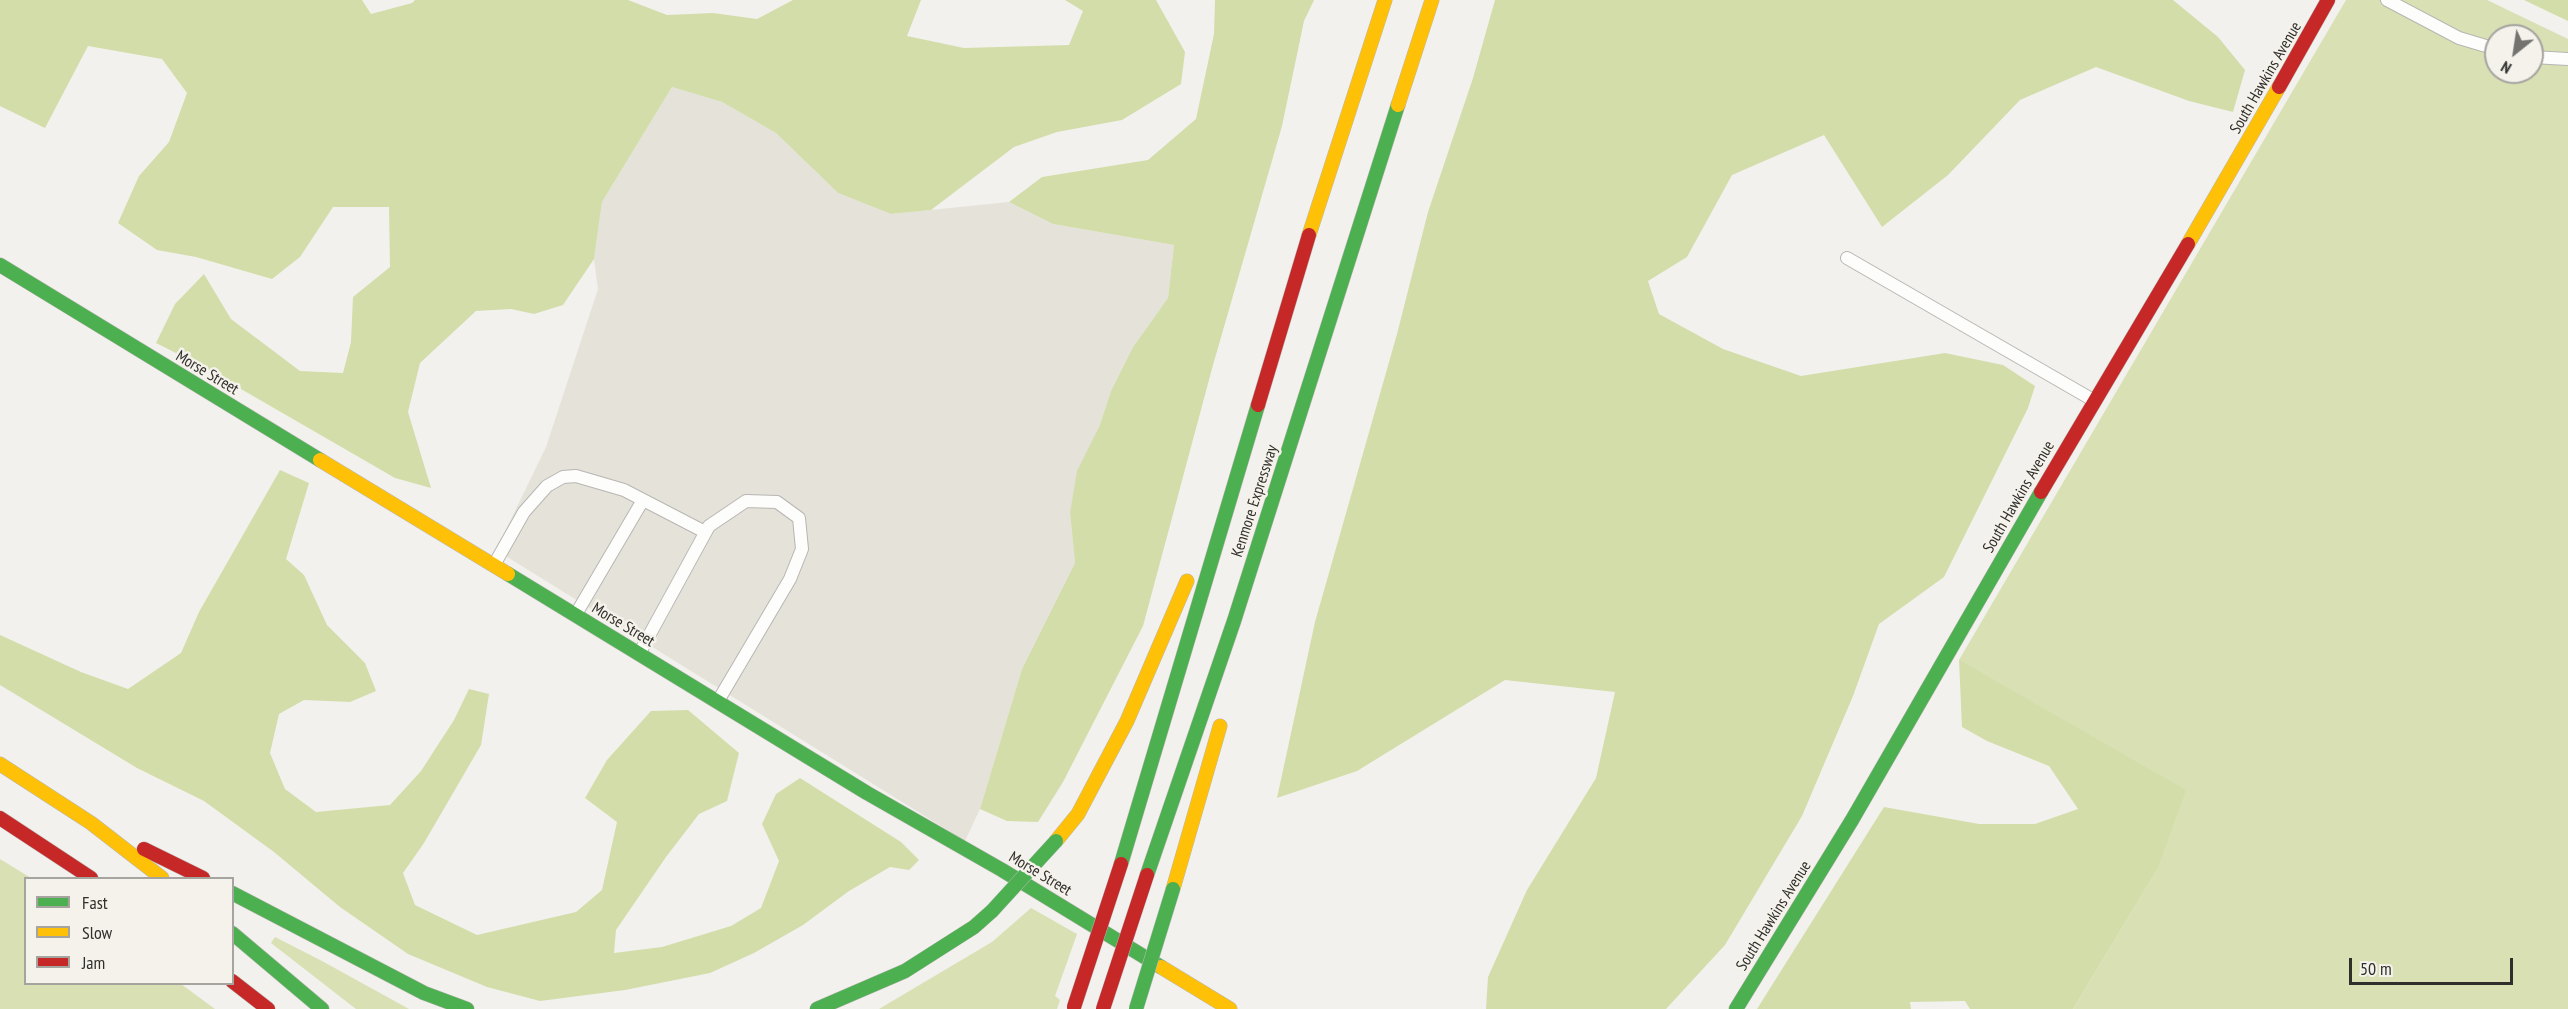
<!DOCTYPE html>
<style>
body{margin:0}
#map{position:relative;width:2568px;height:1009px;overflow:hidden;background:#f3f1ed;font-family:"PT Sans Narrow",sans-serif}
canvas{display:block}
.legend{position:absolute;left:24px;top:877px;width:210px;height:108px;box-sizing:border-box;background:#f5f2eb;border:2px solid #a6a49f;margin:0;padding:8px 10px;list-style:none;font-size:18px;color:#302f2c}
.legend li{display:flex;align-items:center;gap:12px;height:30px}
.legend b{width:30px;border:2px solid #a6a49f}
.north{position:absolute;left:2484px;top:24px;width:60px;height:60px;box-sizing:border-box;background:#f5f2eb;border:2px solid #a6a49f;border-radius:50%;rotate:210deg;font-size:16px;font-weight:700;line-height:24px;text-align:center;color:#302f2c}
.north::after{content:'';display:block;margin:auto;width:21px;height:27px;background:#747370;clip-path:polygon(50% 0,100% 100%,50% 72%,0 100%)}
.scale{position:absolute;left:2349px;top:958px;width:164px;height:27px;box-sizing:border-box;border:3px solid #302f2c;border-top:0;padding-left:8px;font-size:18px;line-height:21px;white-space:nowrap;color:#302f2c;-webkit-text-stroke:4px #f5f2eb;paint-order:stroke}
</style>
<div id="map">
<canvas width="2568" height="1009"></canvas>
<ul class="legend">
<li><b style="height:8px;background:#4caf50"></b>Fast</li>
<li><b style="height:8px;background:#ffc107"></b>Slow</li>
<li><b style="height:8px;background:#c62828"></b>Jam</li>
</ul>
<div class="north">N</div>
<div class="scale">50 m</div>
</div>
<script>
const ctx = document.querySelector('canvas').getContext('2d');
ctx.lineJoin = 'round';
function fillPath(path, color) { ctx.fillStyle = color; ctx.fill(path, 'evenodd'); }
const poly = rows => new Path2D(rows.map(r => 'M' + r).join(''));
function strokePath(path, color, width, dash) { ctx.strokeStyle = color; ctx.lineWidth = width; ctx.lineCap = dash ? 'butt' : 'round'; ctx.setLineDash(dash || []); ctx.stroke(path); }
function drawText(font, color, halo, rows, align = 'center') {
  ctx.font = font + ' "PT Sans Narrow",sans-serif'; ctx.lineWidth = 5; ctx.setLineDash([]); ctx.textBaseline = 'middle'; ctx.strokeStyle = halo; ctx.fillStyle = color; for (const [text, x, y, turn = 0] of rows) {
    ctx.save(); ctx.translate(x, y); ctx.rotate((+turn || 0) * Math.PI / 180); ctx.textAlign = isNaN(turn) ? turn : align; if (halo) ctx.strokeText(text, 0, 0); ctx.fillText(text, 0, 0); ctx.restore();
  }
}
fillPath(poly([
 [672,87,722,102,776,133,838,193,891,214,1009,202,1053,224,1174,245,1168,298,1133,347,1111,391,1070,513,1075,563,1022,669,980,809,965,841,496,550,546,447,598,289,594,259,602,202]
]), '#e5e2d9');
fillPath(poly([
 [2346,0,2487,0,2568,39,2568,1009,2073,1009,2157,870,1959,660],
 [2496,36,2532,36,2532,72,2496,72],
 [0,859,31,878,26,878,26,984,181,984,215,1009,0,1009],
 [1031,908,1077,934,1055,996,1060,1000,1057,1009,879,1009,992,942],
 [275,937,322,961,409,1009,356,1009,271,943]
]), '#d8e0b4');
fillPath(poly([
 [0,0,362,0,371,14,412,3,415,0,628,0,667,15,713,13,757,19,793,0,921,0,907,36,964,48,1069,45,1083,11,1065,0,1156,0,1185,52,1181,84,1122,120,1057,132,1014,147,931,210,891,214,838,193,776,133,722,102,672,87,602,202,594,259,563,305,534,314,511,309,476,311,420,363,408,412,431,488,395,478,196,363,156,343,175,304,204,274,231,319,300,371,343,373,351,342,353,297,390,267,389,207,333,207,300,257,272,279,196,257,157,250,118,223,139,176,169,142,187,93,162,59,88,46,45,128,0,106],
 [1215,0,1314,0,1304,21,1282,126,1213,365,1143,626,1063,782,1038,822,1007,821,980,809,1022,669,1075,563,1070,513,1077,471,1099,427,1111,391,1133,347,1168,298,1174,245,1053,224,1009,202,1042,177,1148,160,1196,119,1214,34],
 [1495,0,2173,0,2218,37,2245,70,2233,112,2189,101,2096,67,2020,100,1948,175,1882,227,1824,135,1732,175,1687,257,1648,281,1659,314,1723,349,1801,376,1945,353,2003,365,2035,386,2028,408,1944,577,1879,624,1853,696,1802,816,1725,945,1666,1009,1486,1009,1488,977,1527,890,1596,778,1615,692,1505,680,1357,771,1277,798,1315,622,1397,334,1428,212,1473,78],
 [2524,0,2568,0,2568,21,2526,1],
 [280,470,309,483,286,559,304,575,327,625,365,663,376,691,350,702,304,700,279,714,270,753,285,789,316,812,390,805,421,771,454,720,469,689,489,694,481,745,424,843,403,873,415,905,477,935,576,912,602,890,617,822,585,798,607,760,651,711,688,710,739,753,727,801,699,814,666,857,616,930,614,953,662,947,731,926,761,908,779,861,762,824,776,794,800,778,901,842,919,860,909,870,890,867,849,891,803,925,754,953,710,973,625,990,540,1001,487,987,408,954,340,907,274,852,204,801,137,768,0,685,0,635,81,672,128,689,181,653,199,612],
 [1959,660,2186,790,2157,870,2073,1009,1970,1009,1965,1001,1910,1002,1911,1009,1757,1009,1884,807,1979,824,2035,824,2078,809,2049,766,1987,741,1962,727]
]), '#d3ddaa');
const lane = poly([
 [2387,0,2459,38,2496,49],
 [2532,57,2568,59],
 [1847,258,2093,400],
 [494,565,524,512,547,486,563,477,576,476,624,490,705,532],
 [576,614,643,500],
 [639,654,709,526,746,501,777,502,799,518,802,549,790,579,718,701]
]);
const fast = poly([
 [0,265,320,460],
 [508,574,867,793,1002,870,1161,967],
 [1121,864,1258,405],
 [1147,875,1234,621,1398,105],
 [232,893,424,993,467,1009],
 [232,933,322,1009],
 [817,1009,905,971,974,927,992,911],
 [1736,1009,1852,820,2041,492]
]);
const slow = poly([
 [1398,105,1432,0],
 [1309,235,1385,0],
 [2188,244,2279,87],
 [320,460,508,574],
 [0,764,91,823,162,878],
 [1056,841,1078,814,1127,721,1187,581],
 [1173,889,1220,726],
 [1161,967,1230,1009]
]);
const jam = poly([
 [2279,87,2328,0],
 [1258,405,1309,235],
 [2041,492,2188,244],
 [0,818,91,878],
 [144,849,203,878],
 [232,981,268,1009]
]);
strokePath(lane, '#b8b6b3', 14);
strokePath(fast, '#b8b6b3', 15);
strokePath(slow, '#b8b6b3', 15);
strokePath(jam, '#b8b6b3', 15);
strokePath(lane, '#fdfdfc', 12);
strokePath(fast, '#4caf50', 14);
strokePath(slow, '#ffc107', 14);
strokePath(jam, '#c62828', 14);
const fastBridge = poly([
 [992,911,1056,841],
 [1136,1009,1173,889]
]);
const jamBridge = poly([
 [1074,1007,1121,864],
 [1103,1009,1147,875]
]);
strokePath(fastBridge, '#babec0', 15, []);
strokePath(jamBridge, '#babec0', 15, []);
strokePath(fastBridge, '#4caf50', 14);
strokePath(jamBridge, '#c62828', 14);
drawText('16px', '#302f2c', '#f5f2eb', [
 ["South Hawkins Avenue",2266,78,-60],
 ["Morse Street",207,373,31],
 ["South Hawkins Avenue",2019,497,-60],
 ["Kenmore Expressway",1255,501,-72],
 ["Morse Street",623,625,31],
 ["Morse Street",1040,874,31],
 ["South Hawkins Avenue",1774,916,-58]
]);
</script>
